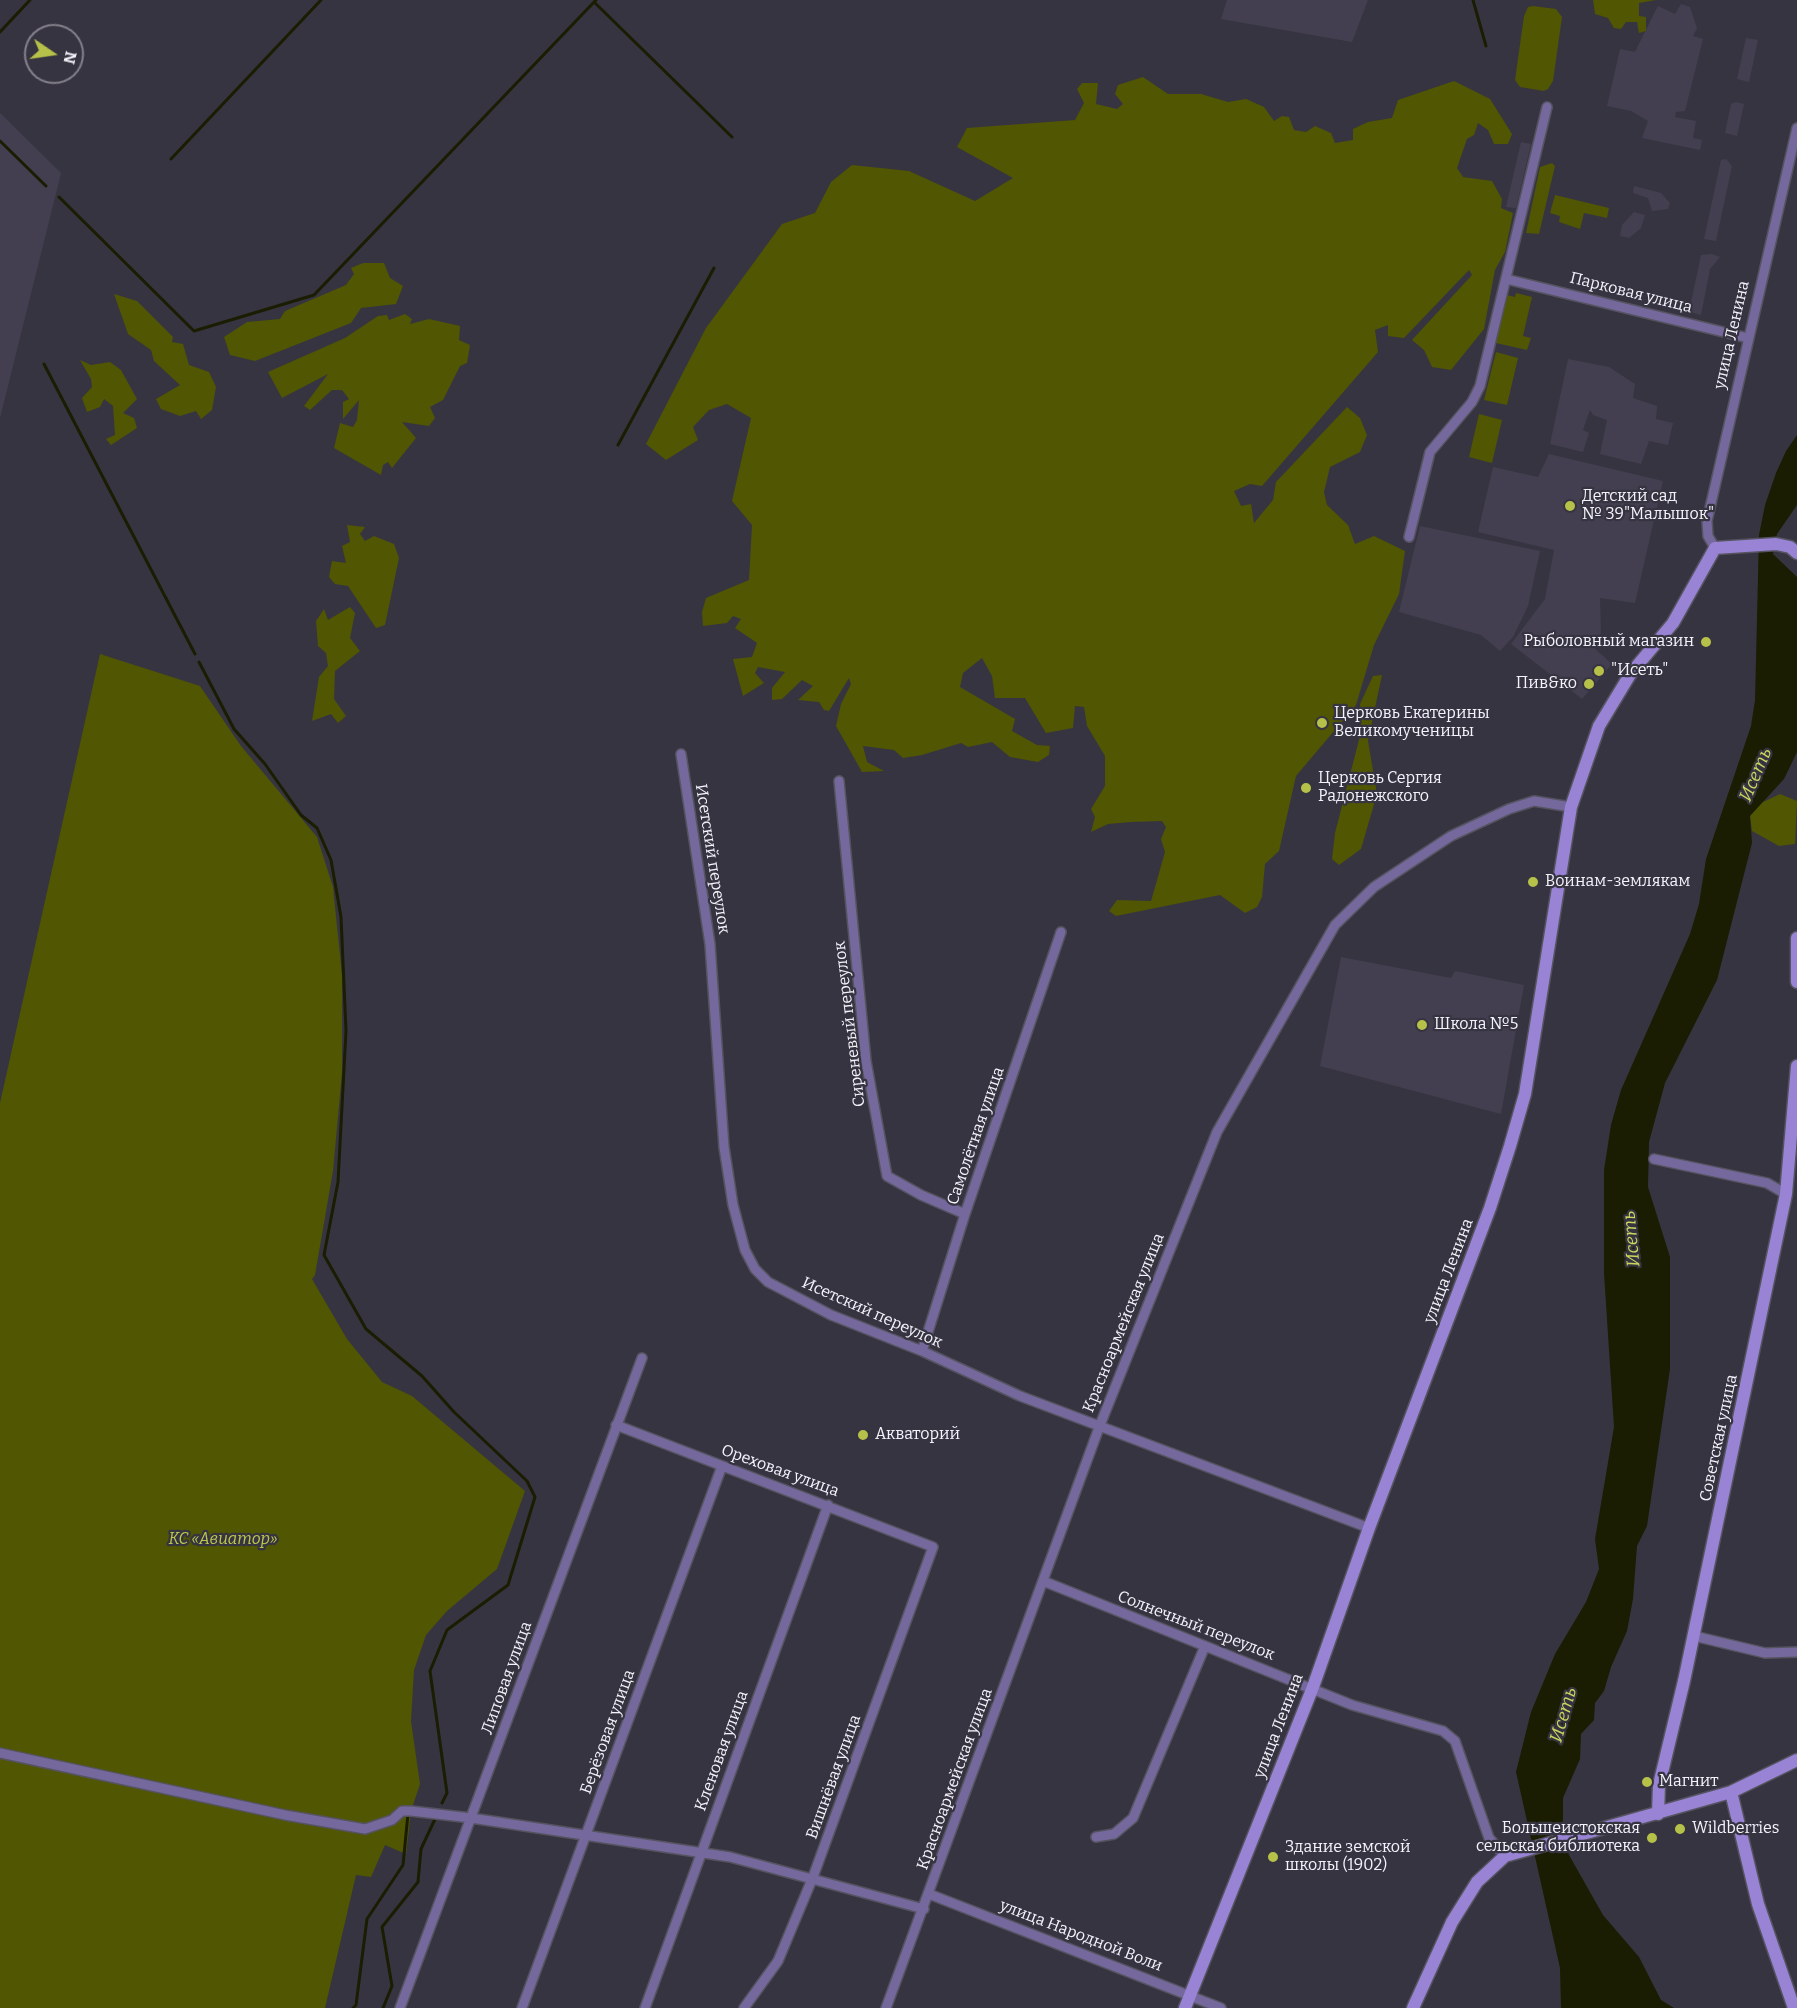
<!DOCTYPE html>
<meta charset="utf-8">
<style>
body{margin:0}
#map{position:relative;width:1797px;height:2008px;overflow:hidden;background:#373441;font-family:Bitter,serif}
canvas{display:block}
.north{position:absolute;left:24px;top:24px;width:60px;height:60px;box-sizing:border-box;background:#373441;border:2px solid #83808b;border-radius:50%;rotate:103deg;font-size:16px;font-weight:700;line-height:24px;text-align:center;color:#f4f3fb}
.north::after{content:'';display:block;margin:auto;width:21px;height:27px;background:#b6c149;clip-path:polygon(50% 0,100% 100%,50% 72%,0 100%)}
</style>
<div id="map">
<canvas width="1797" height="2008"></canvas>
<div class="north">N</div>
</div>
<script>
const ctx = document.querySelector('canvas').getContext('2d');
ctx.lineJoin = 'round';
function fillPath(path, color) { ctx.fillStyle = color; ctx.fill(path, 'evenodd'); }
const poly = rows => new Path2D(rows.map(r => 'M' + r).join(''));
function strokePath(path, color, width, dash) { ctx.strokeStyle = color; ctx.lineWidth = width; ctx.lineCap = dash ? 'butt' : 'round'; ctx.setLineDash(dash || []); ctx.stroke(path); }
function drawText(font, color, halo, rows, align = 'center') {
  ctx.font = font + ' Bitter,serif'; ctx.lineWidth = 4.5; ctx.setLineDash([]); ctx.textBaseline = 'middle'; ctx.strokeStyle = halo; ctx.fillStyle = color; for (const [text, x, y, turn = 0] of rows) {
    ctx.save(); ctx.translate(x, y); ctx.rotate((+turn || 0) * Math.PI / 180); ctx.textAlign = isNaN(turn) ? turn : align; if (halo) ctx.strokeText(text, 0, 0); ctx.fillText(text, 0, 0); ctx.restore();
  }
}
fillPath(poly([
 [1227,0,1368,0,1352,42,1221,19],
 [1681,4,1690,7,1697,28,1693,36,1703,39,1685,111,1676,112,1675,117,1696,121,1693,138,1702,140,1700,150,1642,138,1648,121,1631,111,1607,106,1620,49,1635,52,1658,6,1675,14],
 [1746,38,1758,40,1749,82,1737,79],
 [1736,102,1744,104,1737,136,1725,133,1731,104],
 [0,113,61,173,0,418],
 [1521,142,1531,144,1516,208,1506,207],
 [1726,159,1732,166,1716,241,1704,239,1721,160],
 [1634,186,1661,193,1670,203,1668,209,1652,211,1648,198,1633,193],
 [1634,212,1645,215,1641,228,1629,238,1620,236,1622,225],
 [1712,254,1720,257,1710,269,1701,315,1689,312,1701,255],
 [1568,359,1609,367,1635,384,1633,398,1657,406,1656,419,1673,423,1668,445,1649,441,1641,464,1600,454,1607,420,1593,415,1590,410,1583,430,1589,433,1583,452,1550,444],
 [1549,454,1663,481,1635,603,1600,598,1601,633,1593,647,1612,664,1582,699,1511,644,1545,599,1554,550,1478,532,1493,467,1538,477],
 [1420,526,1540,551,1528,606,1513,637,1500,651,1481,635,1399,612],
 [1341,957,1451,978,1455,971,1524,985,1501,1114,1320,1066]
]), '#433f50');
fillPath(poly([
 [1593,0,1656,0,1639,3,1639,16,1646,17,1646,31,1639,33,1637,22,1626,22,1621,29,1614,28,1608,18,1595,14],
 [1533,6,1556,9,1562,17,1553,81,1548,89,1544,91,1520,87,1515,80,1524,16,1528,7],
 [1143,77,1168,94,1201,94,1228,102,1246,99,1264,107,1274,121,1282,116,1289,117,1294,130,1306,132,1315,126,1331,133,1335,143,1353,140,1353,129,1368,122,1392,118,1398,100,1454,81,1490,99,1512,134,1508,144,1494,144,1488,130,1478,123,1474,135,1467,139,1457,168,1463,177,1492,181,1502,199,1501,208,1513,213,1505,252,1495,270,1484,329,1451,370,1432,367,1424,350,1412,340,1472,275,1469,270,1404,338,1388,336,1388,325,1375,330,1378,352,1262,486,1250,484,1234,491,1241,506,1251,504,1254,523,1273,500,1276,482,1347,407,1360,418,1367,435,1360,452,1330,467,1324,492,1327,505,1348,525,1355,544,1374,536,1405,551,1399,594,1374,645,1356,705,1296,776,1279,851,1265,864,1262,897,1257,907,1245,913,1220,895,1116,916,1109,911,1117,900,1151,901,1165,852,1161,839,1166,827,1162,821,1131,822,1108,824,1091,832,1095,817,1091,809,1105,786,1105,756,1087,726,1084,707,1075,706,1073,728,1046,733,1025,698,995,698,992,676,982,658,963,673,960,687,1015,719,1012,731,1037,745,1050,746,1049,755,1038,762,1010,757,992,742,968,747,961,743,922,755,903,758,894,750,863,746,867,762,884,771,862,772,836,726,841,704,851,684,849,678,829,711,824,710,819,702,798,700,813,686,802,680,782,699,772,700,772,688,785,672,758,667,755,673,764,683,743,696,733,659,752,657,757,643,735,628,741,619,733,616,727,623,703,626,702,612,706,598,749,580,752,525,732,501,751,418,727,404,709,410,693,427,698,440,666,460,646,444,706,328,782,224,815,213,831,182,852,165,909,171,975,201,1013,178,957,147,967,128,1075,120,1084,103,1077,89,1082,83,1098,83,1096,104,1117,109,1123,104,1115,94,1118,85],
 [1552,163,1555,166,1539,234,1526,233,1540,167],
 [1555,195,1609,208,1607,218,1584,213,1580,229,1559,222,1560,216,1550,213],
 [363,263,384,263,390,278,403,286,396,304,361,308,351,323,255,361,230,355,224,337,247,322,280,319,285,311,346,285,354,274,351,268],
 [1516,293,1532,297,1523,336,1531,338,1527,350,1496,343,1507,295,1515,297],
 [114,294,137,301,173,337,172,342,183,344,189,365,209,372,216,387,212,410,201,419,196,411,180,416,161,409,156,399,180,385,154,361,151,350,128,334],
 [405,314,412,319,410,324,429,319,460,326,459,340,470,345,467,363,460,366,443,400,430,407,435,418,429,426,402,422,416,438,392,468,388,462,383,465,381,475,334,448,340,423,353,427,357,420,359,400,343,419,343,402,349,399,342,390,332,390,310,410,304,406,328,374,282,398,268,372,345,338,378,316,387,315,389,320],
 [1496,352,1518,358,1507,405,1484,400],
 [80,360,91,365,110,362,121,370,137,399,123,413,134,418,137,428,111,445,106,439,115,435,113,406,104,399,100,407,87,412,82,398,92,387,91,379],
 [1479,414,1502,420,1492,463,1469,457],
 [347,525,365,527,360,534,365,541,374,536,394,544,399,558,385,625,376,628,348,586,335,584,329,577,332,561,346,563,342,546,350,542],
 [350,607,355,613,350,638,360,651,335,671,334,699,346,716,338,723,331,714,312,721,319,677,328,666,326,653,318,646,316,621,324,609,328,620],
 [100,654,200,686,241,746,317,837,333,887,342,975,342,1073,333,1171,315,1275,312,1279,347,1339,382,1382,412,1396,525,1491,497,1569,447,1611,426,1635,414,1670,411,1721,420,1784,411,1811,406,1854,385,1845,371,1877,356,1875,325,2008,0,2008,0,1103],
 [1382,675,1368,741,1377,794,1361,849,1339,865,1332,859,1335,833,1361,732,1360,704,1373,676],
 [1780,794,1797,801,1795,844,1779,846,1752,831,1750,816,1753,810,1761,803]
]), '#505601');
fillPath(poly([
 [1797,435,1797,505,1777,534,1773,554,1797,577,1797,752,1784,779,1750,816,1752,843,1717,980,1665,1083,1649,1142,1648,1187,1670,1257,1670,1369,1647,1526,1637,1546,1633,1599,1627,1631,1611,1667,1604,1691,1595,1703,1594,1720,1581,1734,1580,1759,1563,1798,1563,1838,1569,1855,1603,1915,1639,1957,1661,2000,1674,2008,1561,2008,1560,1968,1516,1772,1531,1712,1555,1654,1586,1602,1599,1569,1595,1539,1614,1427,1604,1273,1604,1170,1611,1125,1621,1090,1690,934,1699,904,1706,859,1751,726,1755,700,1759,535,1765,505,1776,473,1786,451]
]), '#1a1d01');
strokePath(poly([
 [1473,0,1486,46],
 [594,2,732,137],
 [0,32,30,0],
 [0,141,46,186],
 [171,159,321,0],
 [59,197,194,331,314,295,596,0],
 [44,364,195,654],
 [618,445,714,268],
 [199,662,234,729,265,764,301,815,317,828,331,860,341,917,346,1031,338,1182,324,1255,366,1329,422,1376,454,1412,527,1481,535,1497,508,1585,447,1630,430,1671,447,1793,442,1803],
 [353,2008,356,2005,367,1919,403,1865,408,1814],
 [383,2008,392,1986,382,1927,418,1882,421,1849,435,1819]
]), '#1a1d01', 3);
const street = poly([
 [1506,279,1748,338],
 [1409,537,1430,452,1472,402,1480,386,1547,107],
 [1715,548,1708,536,1707,521,1797,128],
 [681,754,710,944,724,1147,733,1205,745,1250,755,1269,768,1282,831,1315,922,1351,1020,1396,1369,1528],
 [839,781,866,1061,887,1176,921,1195,965,1214],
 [1654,1159,1767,1183,1786,1194],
 [922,1351,965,1214,1061,932],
 [616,1425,933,1547,813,1877,778,1961,744,2008],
 [1043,1581,1352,1705,1443,1731,1455,1741,1489,1838,1505,1856],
 [1694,1636,1765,1653,1797,1652],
 [0,1753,285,1815,365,1829,392,1820,402,1811,411,1811,471,1818,730,1857,924,1909],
 [1096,1837,1114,1834,1133,1818,1205,1646],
 [929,1894,1221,2008],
 [400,2008,642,1358],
 [522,2008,722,1466],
 [645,2008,828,1505],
 [886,2008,1100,1425,1217,1132,1335,925,1374,887,1451,836,1509,809,1534,801,1571,807]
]);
const secondary = poly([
 [1797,938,1797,982],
 [1731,1792,1758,1904,1794,2008],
 [1658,1814,1659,1785,1684,1681,1786,1194,1797,1066],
 [1185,2008,1313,1687,1369,1528,1490,1208,1510,1146,1525,1094,1571,807,1599,726,1631,673,1673,623,1715,548,1776,544,1790,547,1797,553],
 [1413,2008,1452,1922,1477,1882,1505,1856,1731,1792,1797,1760]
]);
strokePath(street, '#55535f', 12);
strokePath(secondary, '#55535f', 15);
strokePath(street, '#75689c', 9);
strokePath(secondary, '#9883d5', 12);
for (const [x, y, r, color] of [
 [1570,506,6,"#b6c149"],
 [1706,642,6,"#b6c149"],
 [1599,671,6,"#b6c149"],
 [1589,684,6,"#b6c149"],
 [1322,723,6,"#b6c149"],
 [1306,788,6,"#b6c149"],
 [1533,882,6,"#b6c149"],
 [1422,1025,6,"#b6c149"],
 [863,1435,6,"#b6c149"],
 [1647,1782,6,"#b6c149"],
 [1680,1829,6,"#b6c149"],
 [1652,1838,6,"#b6c149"],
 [1273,1857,6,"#b6c149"]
]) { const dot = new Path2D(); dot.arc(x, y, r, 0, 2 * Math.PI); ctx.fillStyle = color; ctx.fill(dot); strokePath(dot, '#373441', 2); }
drawText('16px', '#f4f3fb', '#373441', [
 ["Парковая улица",1631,293,14],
 ["улица Ленина",1732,335,-77],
 ["Исетский переулок",712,859,81],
 ["Сиреневый переулок",850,1024,-97],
 ["Самолётная улица",976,1136,-71],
 ["улица Ленина",1449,1271,-69],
 ["Исетский переулок",872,1313,24],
 ["Красноармейская улица",1124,1323,-68],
 ["Советская улица",1719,1438,-78],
 ["Ореховая улица",780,1471,20],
 ["Солнечный переулок",1196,1626,21],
 ["Липовая улица",507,1678,-70],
 ["улица Ленина",1279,1726,-69],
 ["Берёзовая улица",608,1732,-70],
 ["Кленовая улица",722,1751,-70],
 ["Вишнёвая улица",834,1777,-70],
 ["Красноармейская улица",955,1779,-70],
 ["улица Народной Воли",1081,1936,21]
]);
drawText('16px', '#f4f3fb', '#373441', [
 ["Детский сад",1582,497],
 ["№ 39\"Малышок\"",1582,515],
 ["Рыболовный магазин",1694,642,"right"],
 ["\"Исеть\"",1611,671],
 ["Пив&ко",1577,684,"right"],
 ["Церковь Екатерины",1334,714],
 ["Великомученицы",1334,732],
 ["Церковь Сергия",1318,779],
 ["Радонежского",1318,797],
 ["Воинам-землякам",1545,882],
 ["Школа №5",1434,1025],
 ["Акваторий",875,1435],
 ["Магнит",1659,1782],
 ["Большеистокская",1640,1829,"right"],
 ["сельская библиотека",1640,1847,"right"],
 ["Wildberries",1692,1829],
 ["Здание земской",1285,1848],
 ["школы (1902)",1285,1866]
], 'left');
drawText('italic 16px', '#bdc94c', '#373441', [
 ["КС «Авиатор»",223,1540]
]);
drawText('italic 18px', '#ccd85d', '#373441', [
 ["Исеть",1756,775,-67],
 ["Исеть",1632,1239,-95],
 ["Исеть",1564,1715,-74]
]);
</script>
